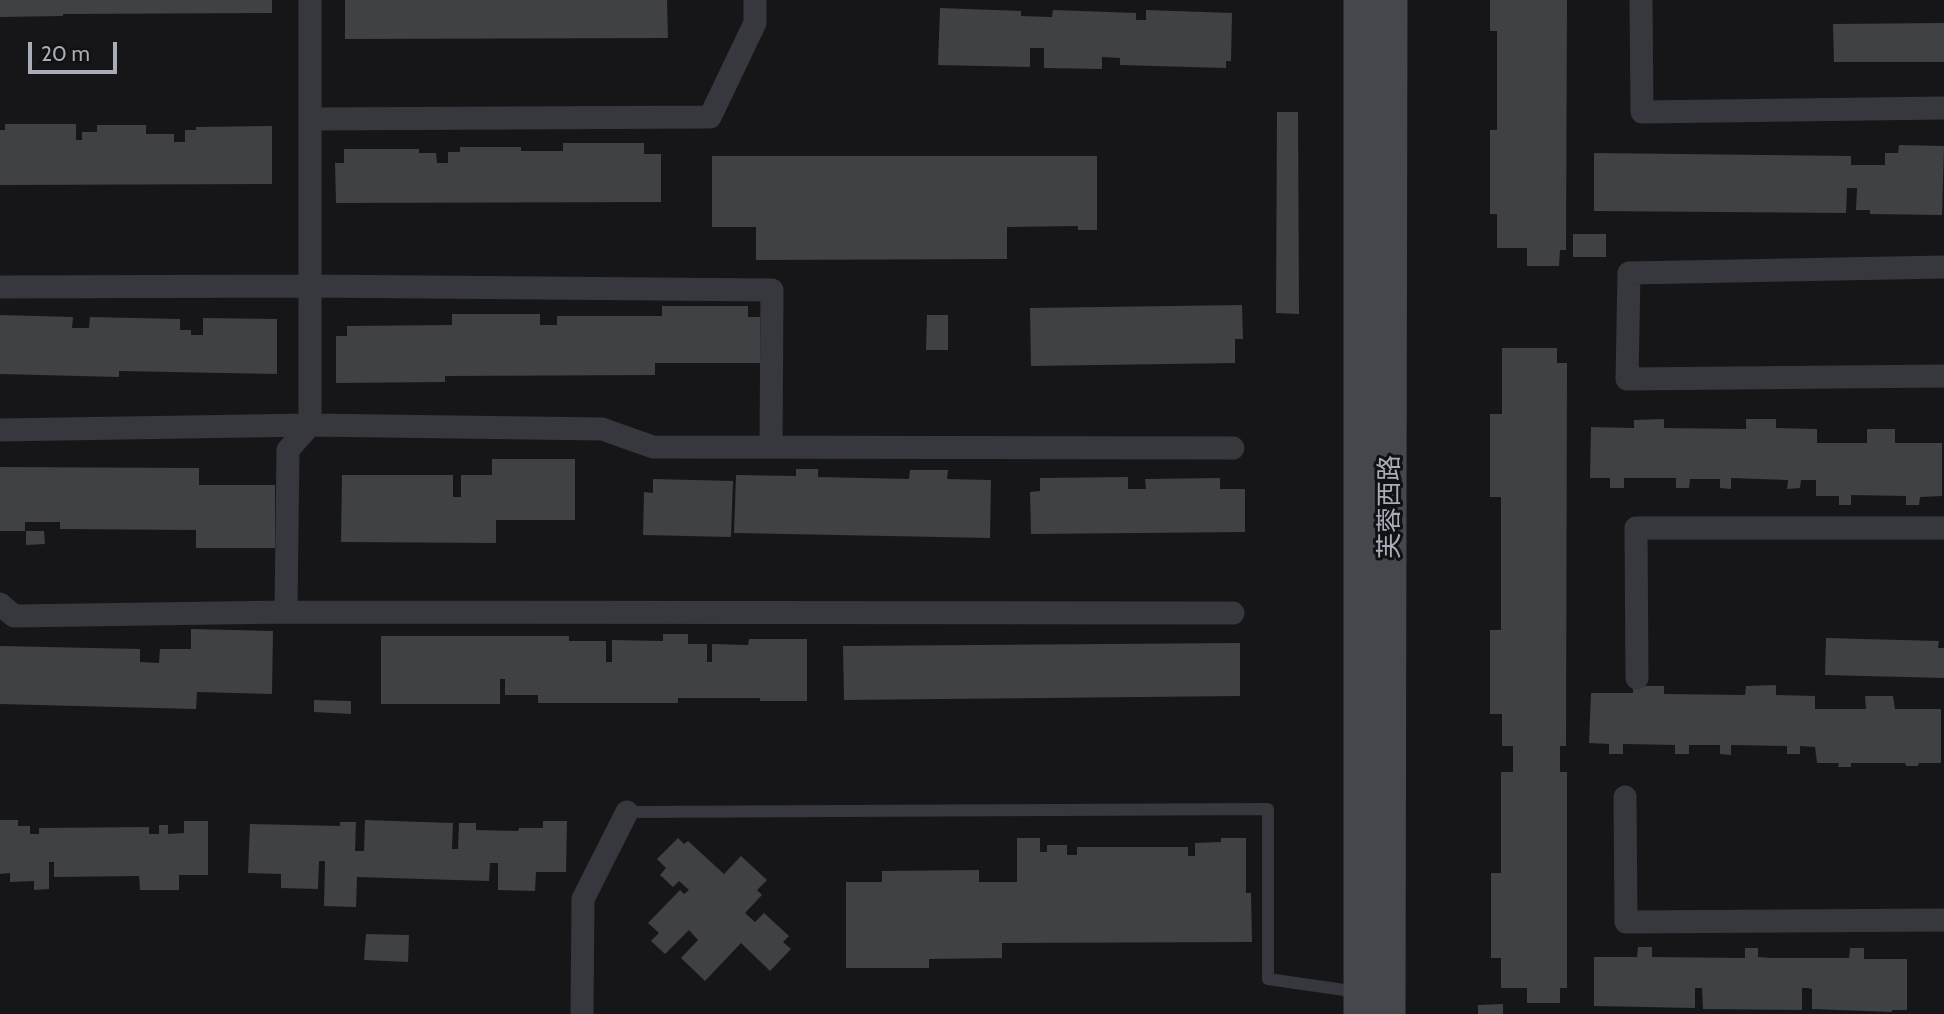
<!DOCTYPE html>
<meta charset="utf-8">
<style>
body{margin:0}
#map{position:relative;width:1944px;height:1014px;overflow:hidden;background:#161618;font-family:Cabin,sans-serif}
canvas{display:block}
.scale{position:absolute;left:28px;top:42px;width:89px;height:32px;box-sizing:border-box;border:4px solid #a8adb8;border-top:0;padding-left:9px;font-size:21px;line-height:24px;white-space:nowrap;color:#a8adb8;-webkit-text-stroke:5px #111113;paint-order:stroke}
</style>
<div id="map">
<canvas width="1944" height="1014"></canvas>
<div class="scale">20 m</div>
</div>
<script>
const ctx = document.querySelector('canvas').getContext('2d');
ctx.lineJoin = 'round';
function fillPath(path, color) { ctx.fillStyle = color; ctx.fill(path, 'evenodd'); }
const poly = rows => new Path2D(rows.map(r => 'M' + r).join(''));
function strokePath(path, color, width, dash) { ctx.strokeStyle = color; ctx.lineWidth = width; ctx.lineCap = dash ? 'butt' : 'round'; ctx.setLineDash(dash || []); ctx.stroke(path); }
function drawText(font, color, halo, rows, align = 'center') {
  ctx.font = font + ' Cabin,"Noto Sans SC",sans-serif'; ctx.lineWidth = 6; ctx.setLineDash([]); ctx.textBaseline = 'middle'; ctx.strokeStyle = halo; ctx.fillStyle = color; for (const [text, x, y, turn = 0] of rows) {
    ctx.save(); ctx.translate(x, y); ctx.rotate((+turn || 0) * Math.PI / 180); ctx.textAlign = isNaN(turn) ? turn : align; if (halo) ctx.strokeText(text, 0, 0); ctx.fillText(text, 0, 0); ctx.restore();
  }
}
fillPath(poly([
 [0,0,272,0,272,13,63,14,63,16,0,17],
 [345,0,667,0,668,38,345,39],
 [1490,0,1567,0,1566,250,1560,250,1559,266,1527,266,1527,248,1497,248,1497,214,1490,214,1490,130,1497,130,1497,31,1490,31],
 [940,8,1021,11,1021,16,1052,17,1053,10,1136,13,1136,20,1146,20,1146,10,1232,13,1231,61,1226,61,1226,68,1120,65,1120,58,1102,57,1102,69,1044,68,1044,48,1030,48,1030,67,938,65],
 [1944,23,1944,62,1834,62,1833,24],
 [1277,112,1298,112,1299,314,1276,313],
 [5,124,76,124,76,140,82,140,82,132,97,132,97,125,146,125,146,134,174,134,174,142,185,142,185,130,196,130,196,127,272,126,272,184,0,185,0,130,5,130],
 [563,143,644,143,644,154,661,154,661,202,336,203,335,163,344,163,344,149,419,149,419,153,436,153,437,163,448,163,448,152,460,152,460,147,521,147,521,151,563,151],
 [1899,145,1944,146,1942,215,1870,214,1870,210,1856,210,1857,188,1847,188,1846,213,1594,211,1594,153,1851,156,1851,165,1885,165,1885,153,1898,153],
 [712,156,1097,156,1097,230,1078,230,1078,226,1007,227,1007,259,756,260,756,227,712,227],
 [1573,234,1606,234,1606,257,1573,257],
 [1242,305,1243,339,1235,339,1235,363,1031,366,1030,308],
 [662,306,748,306,748,317,760,317,760,363,655,363,655,375,445,376,445,382,336,383,336,336,347,336,347,326,452,325,452,314,540,314,540,325,557,325,557,316,662,316],
 [0,315,73,317,72,328,89,328,90,317,180,319,180,330,191,330,191,335,203,335,203,318,277,319,277,374,119,371,119,377,0,374],
 [927,315,948,315,948,350,926,350],
 [1502,348,1557,348,1557,363,1567,363,1566,746,1560,746,1560,772,1567,772,1567,988,1560,988,1560,1003,1527,1003,1527,988,1501,988,1501,958,1491,958,1491,873,1501,873,1501,772,1513,772,1513,746,1502,746,1502,714,1490,714,1490,630,1501,630,1501,497,1490,497,1490,414,1502,414],
 [1664,419,1664,428,1746,429,1746,419,1776,419,1776,428,1817,429,1817,443,1867,443,1867,429,1895,429,1895,443,1942,443,1942,496,1920,497,1919,505,1906,505,1906,496,1851,495,1851,505,1839,505,1839,496,1816,496,1816,480,1801,480,1800,488,1787,489,1788,480,1731,478,1731,489,1720,488,1720,479,1690,479,1689,488,1676,488,1676,478,1624,478,1624,488,1610,488,1610,478,1590,478,1591,427,1634,428,1634,420],
 [492,459,575,459,575,520,496,520,496,543,341,542,342,475,453,475,453,497,461,497,461,475,492,475],
 [0,467,199,468,199,485,275,485,275,548,196,548,196,530,60,529,60,522,25,522,25,531,0,531],
 [796,469,818,469,818,477,909,479,910,470,948,470,947,479,991,480,990,538,734,533,736,475,796,476],
 [1128,477,1128,489,1146,489,1145,479,1220,478,1220,489,1245,489,1245,532,1031,534,1030,492,1040,491,1040,478],
 [653,479,733,481,731,537,643,535,644,492,653,493],
 [26,531,44,531,45,544,26,545],
 [191,629,273,631,272,694,197,692,196,709,0,704,0,646,140,649,140,662,159,663,160,649,191,649],
 [663,634,688,634,688,644,707,644,707,662,712,662,712,644,748,645,749,639,807,639,807,701,760,701,760,698,678,698,678,703,538,703,538,695,505,695,505,679,500,679,500,704,381,704,381,636,569,636,569,641,606,641,606,662,612,662,612,640,663,641],
 [1826,638,1939,641,1938,648,1944,648,1944,678,1825,675],
 [1240,643,1240,696,844,700,843,646],
 [1776,685,1776,695,1815,696,1815,709,1866,709,1865,696,1893,696,1895,709,1941,709,1941,763,1919,763,1918,766,1906,766,1905,763,1851,763,1851,767,1838,767,1839,763,1817,763,1815,747,1800,746,1800,754,1787,754,1787,746,1731,745,1731,755,1720,754,1720,745,1689,745,1689,754,1675,754,1675,745,1623,744,1623,754,1609,754,1609,744,1589,743,1591,693,1633,693,1633,686,1664,686,1664,694,1745,695,1746,686],
 [314,700,351,701,351,714,314,712],
 [0,820,18,820,18,826,30,826,30,834,39,834,39,828,149,827,149,834,159,834,159,825,168,825,168,834,184,833,184,821,208,821,208,875,179,875,179,890,140,890,139,876,54,877,54,862,49,862,49,889,34,890,34,881,10,882,10,873,0,874],
 [365,820,453,823,452,849,458,849,459,823,476,823,476,830,518,831,519,828,543,828,543,821,567,821,566,872,536,872,535,891,498,890,498,863,490,863,489,881,357,877,356,907,324,906,325,861,319,861,318,889,281,888,281,874,248,873,250,824,340,826,340,822,356,822,355,851,364,851],
 [678,838,684,844,688,841,724,874,741,856,767,880,757,890,762,895,745,913,755,922,764,913,789,936,783,942,791,949,770,971,741,943,705,981,681,958,698,940,689,930,665,954,651,941,659,933,648,923,680,890,684,894,689,890,679,881,673,887,660,875,666,868,657,859],
 [1017,838,1040,838,1040,852,1047,852,1047,845,1067,845,1067,855,1077,855,1077,847,1188,847,1188,856,1195,856,1195,843,1221,842,1221,838,1246,838,1246,893,1251,893,1252,942,1002,943,1002,958,929,959,929,968,846,968,846,882,882,882,882,871,979,870,979,882,1017,882],
 [366,934,409,935,408,962,364,960],
 [1638,947,1652,947,1652,957,1745,958,1745,948,1758,948,1758,957,1771,958,1849,958,1850,948,1864,948,1864,959,1907,959,1907,1010,1892,1010,1892,1012,1812,1009,1812,989,1808,988,1802,988,1802,1010,1703,1009,1702,988,1695,988,1695,1008,1594,1006,1594,957,1637,957],
 [1503,1004,1503,1014,1478,1014,1478,1005]
]), '#404145');
strokePath(poly([
 [627,812,1268,809,1268,979,1358,992]
]), '#37383d', 12);
strokePath(poly([
 [310,0,310,119,710,117,755,23,755,0],
 [1641,0,1642,112,1944,108],
 [310,119,310,425,288,450,286,612,1233,613],
 [1944,267,1629,273,1627,379,1944,376],
 [0,287,310,286,772,290,771,447],
 [0,430,310,425,602,429,653,447,1233,448],
 [0,604,14,616,286,612],
 [1637,678,1636,528,1944,528],
 [1625,797,1626,922,1944,920],
 [582,1014,583,899,627,812]
]), '#37383d', 23);
strokePath(poly([
 [1360,1014,1360,0],
 [1389,1014,1391,0]
]), '#45474d', 33);
drawText('26px', '#a8adb8', '#111113', [
 ["芙蓉西路",1390,507,-90]
]);
</script>
